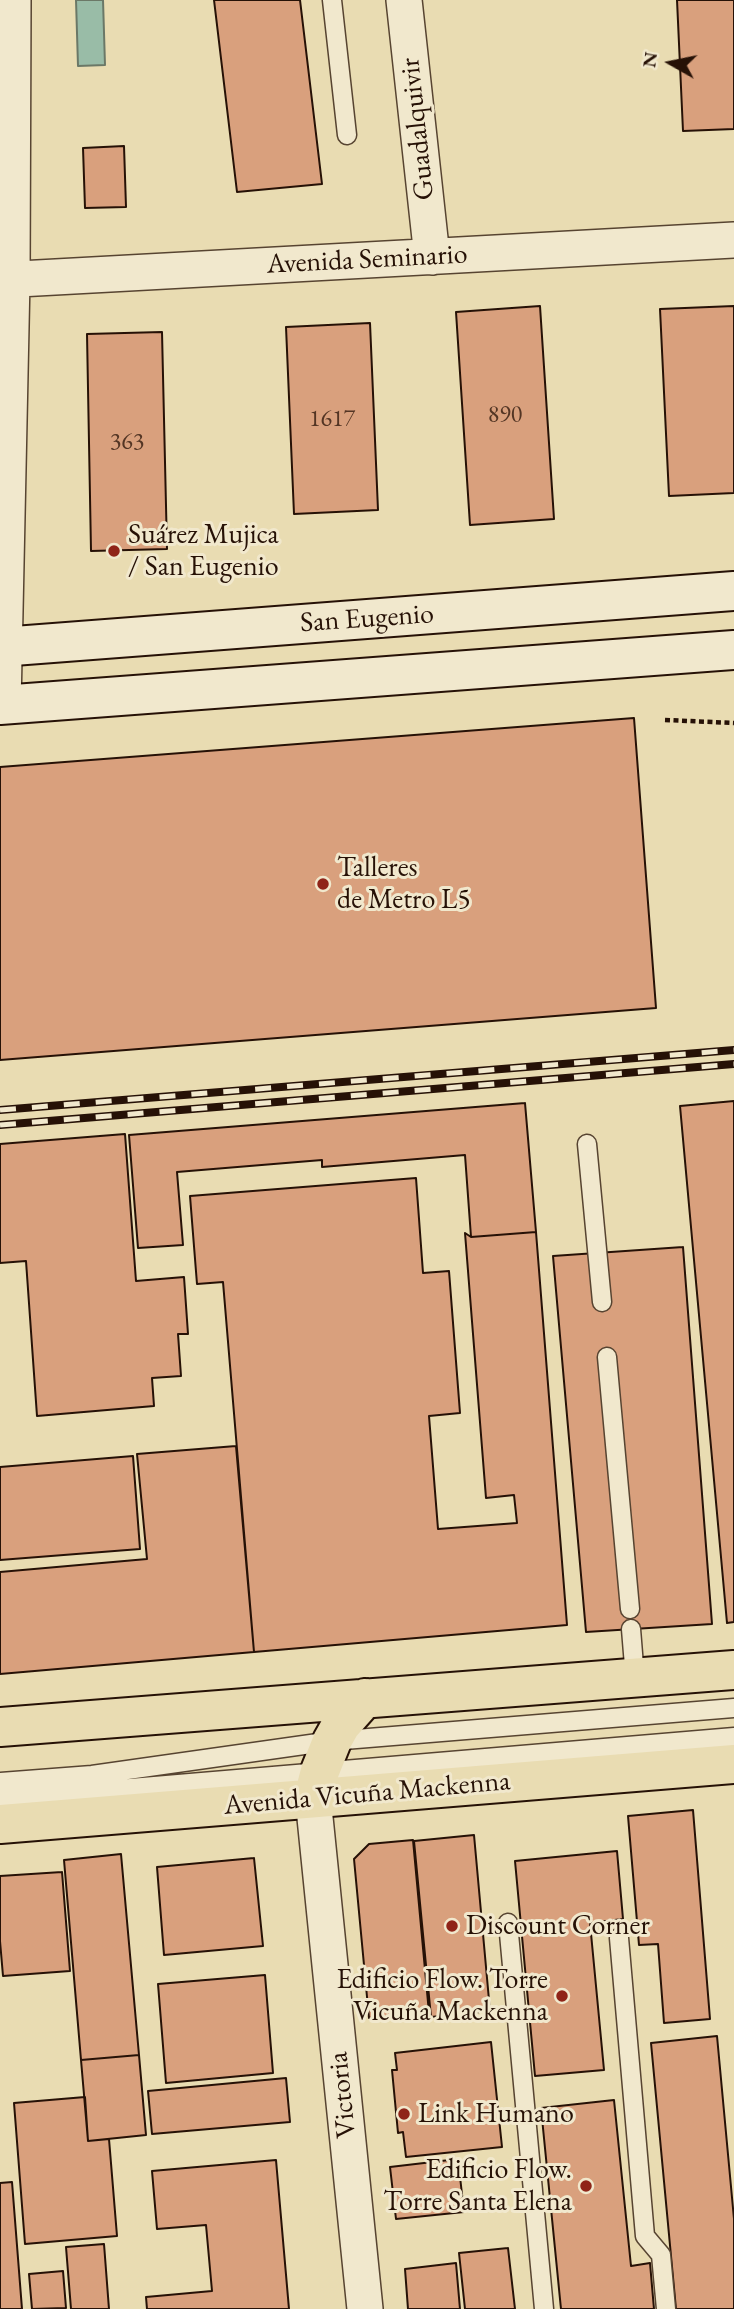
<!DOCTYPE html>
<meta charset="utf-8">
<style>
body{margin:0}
#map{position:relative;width:734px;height:2309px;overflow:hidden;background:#e9dcb2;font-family:"EB Garamond",serif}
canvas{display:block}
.north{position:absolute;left:636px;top:28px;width:70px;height:70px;-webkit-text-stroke:5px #f1e8cd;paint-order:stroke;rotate:279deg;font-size:19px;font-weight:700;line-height:28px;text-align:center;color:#261106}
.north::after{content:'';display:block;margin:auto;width:24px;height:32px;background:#261106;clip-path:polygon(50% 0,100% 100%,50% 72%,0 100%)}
</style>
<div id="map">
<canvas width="734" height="2309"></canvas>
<div class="north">N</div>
</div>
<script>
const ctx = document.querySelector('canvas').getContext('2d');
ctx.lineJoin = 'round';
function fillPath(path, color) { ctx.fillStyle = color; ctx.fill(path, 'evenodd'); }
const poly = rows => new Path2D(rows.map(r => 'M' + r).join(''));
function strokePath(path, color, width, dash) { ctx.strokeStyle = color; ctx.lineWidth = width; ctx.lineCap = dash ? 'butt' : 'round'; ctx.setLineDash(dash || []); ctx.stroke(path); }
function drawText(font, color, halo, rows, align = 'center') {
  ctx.font = font + ' "EB Garamond",serif'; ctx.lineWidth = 6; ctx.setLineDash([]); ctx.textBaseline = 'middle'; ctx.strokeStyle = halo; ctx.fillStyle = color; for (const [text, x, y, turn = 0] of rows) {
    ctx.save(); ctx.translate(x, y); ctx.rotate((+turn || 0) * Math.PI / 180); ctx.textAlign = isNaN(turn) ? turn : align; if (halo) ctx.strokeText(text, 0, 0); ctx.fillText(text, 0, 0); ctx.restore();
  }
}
const water = poly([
 [76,0,103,0,105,65,78,66,76,0]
]);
fillPath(water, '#99bca7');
strokePath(water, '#6b7867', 2);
const building = poly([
 [214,0,300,0,322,184,237,192,214,0],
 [677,0,734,0,734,129,683,131,677,0],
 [124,146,126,207,85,208,83,148,124,146],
 [540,306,554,519,470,525,456,312,540,306],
 [734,306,734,493,669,496,660,309,734,306],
 [370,323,378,510,294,514,286,327,370,323],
 [162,332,167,549,91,551,87,334,162,332],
 [634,718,656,1008,0,1060,0,767,634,718],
 [734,1101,734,1622,727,1623,680,1106,734,1101],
 [525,1103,536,1232,471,1237,465,1155,322,1167,322,1160,177,1172,183,1245,138,1248,129,1135,525,1103],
 [125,1134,136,1281,184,1277,188,1334,178,1334,181,1376,152,1378,154,1406,37,1416,26,1261,0,1263,0,1144,125,1134],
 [416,1178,423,1273,449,1271,460,1413,429,1416,438,1529,517,1523,514,1495,486,1498,465,1233,471,1237,536,1232,567,1625,254,1652,223,1282,197,1284,190,1196,416,1178],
 [683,1247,712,1624,586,1632,553,1256,683,1247],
 [236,1446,254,1652,0,1674,0,1572,147,1559,137,1454,236,1446],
 [133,1456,140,1549,0,1560,0,1467,133,1456],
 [693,1810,710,2019,664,2023,658,1944,639,1945,628,1816,693,1810],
 [474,1835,490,2011,431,2017,414,1841,474,1835],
 [413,1840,429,2013,369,2018,354,1859,369,1844,413,1840],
 [617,1851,623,1919,590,1923,604,2070,535,2076,515,1861,617,1851],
 [121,1854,139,2055,81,2060,64,1860,121,1854],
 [254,1858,263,1946,164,1955,157,1867,254,1858],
 [62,1872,70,1971,3,1976,0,1941,0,1876,62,1872],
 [265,1975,273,2073,166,2083,158,1984,265,1975],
 [717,2036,734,2219,734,2309,676,2309,651,2043,717,2036],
 [491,2042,502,2147,406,2157,403,2132,398,2133,392,2070,397,2070,395,2053,491,2042],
 [139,2055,146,2135,88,2141,81,2060,139,2055],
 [286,2078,290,2122,152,2134,148,2091,286,2078],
 [85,2097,88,2141,109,2139,117,2236,25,2244,14,2103,85,2097],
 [614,2100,631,2266,650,2263,654,2309,561,2309,541,2108,614,2100],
 [458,2159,464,2212,396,2219,390,2167,458,2159],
 [276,2160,289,2309,147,2309,146,2297,212,2291,206,2225,157,2229,152,2171,276,2160],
 [12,2182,22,2309,0,2309,0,2183,12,2182],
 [104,2244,109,2309,71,2309,66,2247,104,2244],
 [508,2248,515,2309,465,2309,459,2253,508,2248],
 [456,2263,460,2309,408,2309,405,2269,456,2263],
 [63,2271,66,2308,32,2309,29,2274,63,2271]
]);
fillPath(building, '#d9a07d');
strokePath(building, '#261106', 2);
const service = poly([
 [332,0,347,135],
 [587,1144,602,1302],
 [607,1357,630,1609],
 [631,1629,635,1678],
 [0,1782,92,1775,332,1741,734,1708],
 [0,1799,734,1737],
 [508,1923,544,2309],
 [619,1938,645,2236,661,2255,666,2309]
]);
const minor = poly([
 [404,0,432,257],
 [0,280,734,240],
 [3,705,12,279,13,0],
 [313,1798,365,2309]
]);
const secondary = poly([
 [0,647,734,591],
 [0,705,734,650]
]);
const primary = poly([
 [0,1727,734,1670],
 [313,1798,320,1771,332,1741,341,1725,365,1698],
 [0,1824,734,1764]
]);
strokePath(service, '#574431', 21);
strokePath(minor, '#574431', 38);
strokePath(secondary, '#261106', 42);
strokePath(primary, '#261106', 42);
strokePath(poly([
 [665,720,734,723]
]), '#261106', 4.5, [5, 3.5]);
strokePath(service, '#f1e8cd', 18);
strokePath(minor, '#f1e8cd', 35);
strokePath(secondary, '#f1e8cd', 38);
strokePath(primary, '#e9dcb2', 38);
const rail = poly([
 [0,1110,734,1050],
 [0,1125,734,1064]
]);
strokePath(rail, '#261106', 8);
strokePath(rail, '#f1e8cd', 5, [16]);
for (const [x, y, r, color] of [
 [114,551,7,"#8f2418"],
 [323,884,7,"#8f2418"],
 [452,1926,7,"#8f2418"],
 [562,1996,7,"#8f2418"],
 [404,2114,7,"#8f2418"],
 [586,2186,7,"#8f2418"]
]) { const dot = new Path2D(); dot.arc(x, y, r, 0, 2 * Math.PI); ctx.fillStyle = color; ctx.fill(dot); strokePath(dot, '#f1e8cd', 2.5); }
drawText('24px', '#533524', null, [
 ["890",505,415],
 ["1617",332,419],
 ["363",127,442]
]);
drawText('28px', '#261106', '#f1e8cd', [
 ["Guadalquivir",418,129,-96],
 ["Avenida Seminario",367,260,-3],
 ["San Eugenio",367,619,-4],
 ["Avenida Vicuña Mackenna",367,1794,-5],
 ["Victoria",343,2095,-96]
]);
drawText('28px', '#261106', '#f1e8cd', [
 ["Suárez Mujica",128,535],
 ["/ San Eugenio",128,567],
 ["Talleres",337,868],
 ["de Metro L5",337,900],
 ["Discount Corner",466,1926],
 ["Edificio Flow. Torre",548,1980,"right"],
 ["Vicuña Mackenna",548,2012,"right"],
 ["Link Humano",418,2114],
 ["Edificio Flow.",572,2170,"right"],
 ["Torre Santa Elena",572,2202,"right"]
], 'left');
</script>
